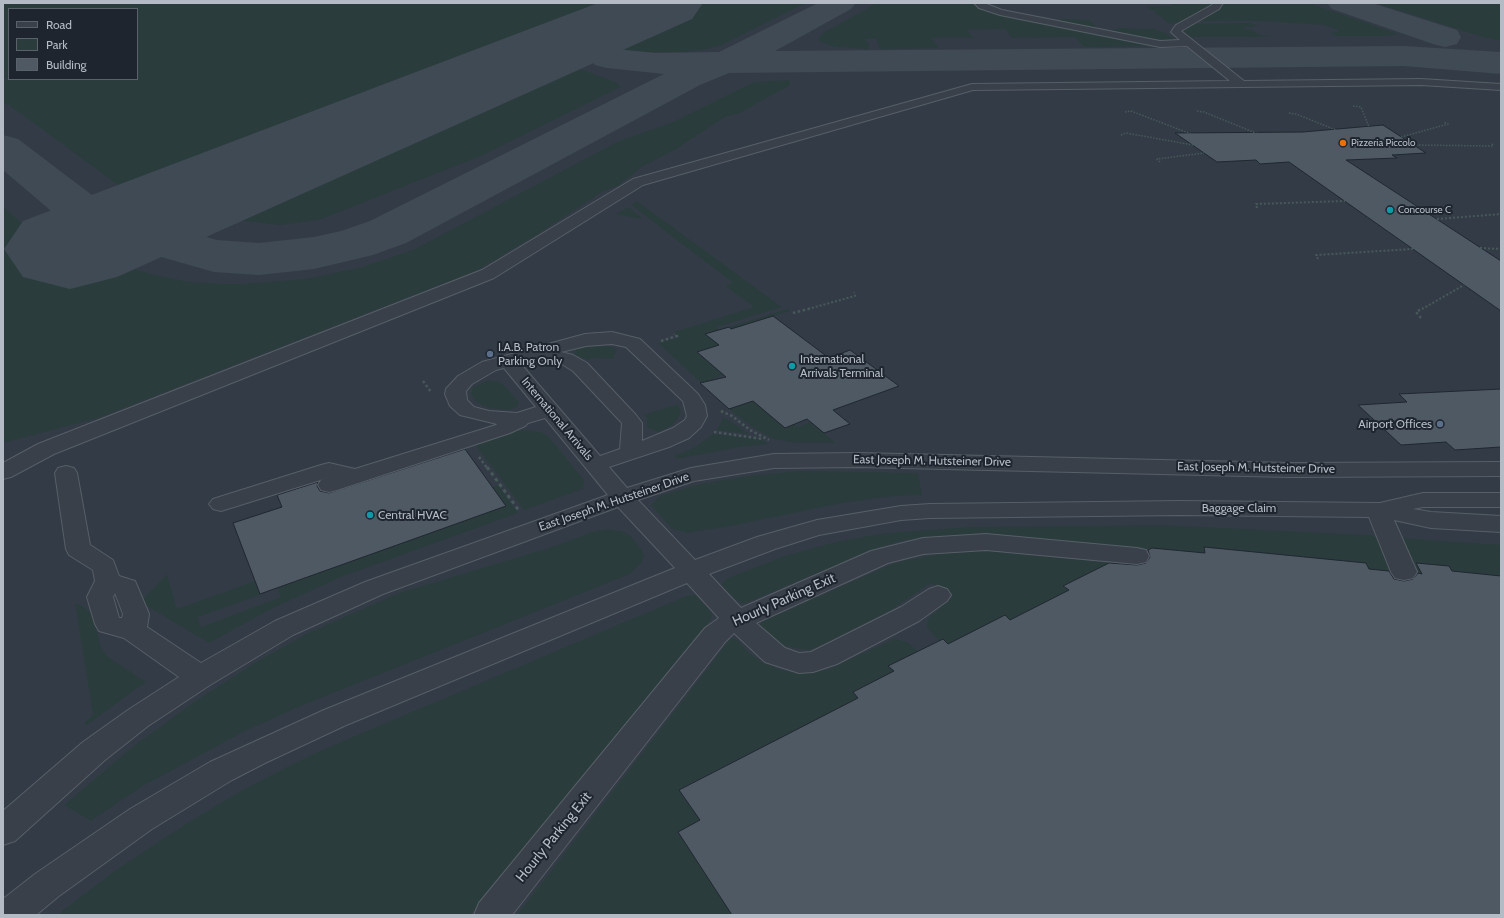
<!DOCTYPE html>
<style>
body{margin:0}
#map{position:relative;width:1504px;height:918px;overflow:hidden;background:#252f39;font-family:Cabin,sans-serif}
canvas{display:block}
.frame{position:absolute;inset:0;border:4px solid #b4bbc5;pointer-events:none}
.legend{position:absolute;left:8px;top:8px;width:130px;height:72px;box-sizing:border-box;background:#1e252e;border:1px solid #5a616a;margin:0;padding:5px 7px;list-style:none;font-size:12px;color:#b4bbc5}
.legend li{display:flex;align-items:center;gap:8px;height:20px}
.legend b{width:20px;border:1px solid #5a616a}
</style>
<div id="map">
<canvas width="1504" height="918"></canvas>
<div class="frame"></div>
<ul class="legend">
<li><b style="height:5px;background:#394049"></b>Road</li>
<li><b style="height:11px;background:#2a3d3c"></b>Park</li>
<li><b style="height:11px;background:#4e5964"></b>Building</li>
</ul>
</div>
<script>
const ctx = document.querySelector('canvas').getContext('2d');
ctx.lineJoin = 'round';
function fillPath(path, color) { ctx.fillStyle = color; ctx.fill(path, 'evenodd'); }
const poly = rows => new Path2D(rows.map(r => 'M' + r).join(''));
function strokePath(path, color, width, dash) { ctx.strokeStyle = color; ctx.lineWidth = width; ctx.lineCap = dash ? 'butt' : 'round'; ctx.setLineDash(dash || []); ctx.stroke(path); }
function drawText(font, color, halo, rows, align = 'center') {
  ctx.font = font + ' Cabin,sans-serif'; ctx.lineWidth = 4; ctx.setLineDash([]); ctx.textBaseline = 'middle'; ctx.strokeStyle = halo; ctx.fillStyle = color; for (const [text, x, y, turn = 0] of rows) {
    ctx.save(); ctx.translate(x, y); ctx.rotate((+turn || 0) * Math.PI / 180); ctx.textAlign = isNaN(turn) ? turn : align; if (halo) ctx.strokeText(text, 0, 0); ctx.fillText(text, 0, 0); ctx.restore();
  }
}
fillPath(poly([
 [3,3,1501,3,1501,915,3,915],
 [9,9,137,9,137,79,9,79]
]), '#333c46');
fillPath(poly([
 [3,3,638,3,172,188,134,197,9,105,3,104,3,81,12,79,137,79,137,9,9,9,9,78,3,79],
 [695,3,806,3,722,45,707,49,683,52,629,52,606,44,610,39],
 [877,3,974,3,977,5,1163,46,1084,47,1075,37,1012,38,1005,29,967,30,973,38,932,38,939,48,880,49,876,39,865,39,869,44,869,49,836,47,820,42,819,38,823,33],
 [1169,3,1212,3,1212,4,1177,23,1169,24,1165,20,1170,20,1164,20,1153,11,1158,11,1157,10,1151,10,1147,7,1174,5],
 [1223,3,1309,3,1398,34,1387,36,1336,36,1330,33,1338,32,1338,30,1323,25,1260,21,1196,21,1222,7],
 [1375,3,1501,3,1501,41,1486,38],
 [1062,19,1089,20,1097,27,1091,29,1055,22],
 [1249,23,1259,26,1242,28,1252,30,1262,36,1263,36,1262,35,1274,36,1254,37,1188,37,1183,30,1191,24],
 [1121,28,1154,29,1163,32,1174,39,1160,41,1112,30],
 [568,64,589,66,580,69,618,83,621,87,481,156,319,220,280,225,227,219,201,214,545,67],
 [789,80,790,85,740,113,725,117,676,149,642,167,619,185,602,192,535,236,478,270,98,418,3,443,3,206,29,230,44,241,147,273,184,281,220,284,242,284,304,279,363,267,415,249,619,141,673,122,754,82],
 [637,201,782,307,717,327,719,330,706,334,719,345,697,352,724,375,701,383,658,343,680,337,674,332,754,307,725,286,733,283,631,205],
 [629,207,642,218,641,219,615,214],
 [787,309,790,311,731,329,729,327],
 [605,345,617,349,613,359,593,358,589,360,575,355,576,349,590,346],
 [489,380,501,382,519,402,517,407,509,410,496,409,484,406,475,401,471,394,473,387],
 [753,401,785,428,794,424,797,427,811,422,836,443,795,443,774,439,754,428,729,409],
 [678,404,681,412,677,420,672,425,659,432,647,428,647,418,644,415],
 [723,418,729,420,749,434,717,430],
 [524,430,541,432,549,437,584,480,583,489,524,510,477,447,478,442,512,431],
 [713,434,759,439,769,444,740,447,677,459,674,456,695,447],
 [800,471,918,473,922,495,894,496,842,503,731,526,687,533,672,529,651,505,658,497,665,494,701,484,754,475],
 [498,485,518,513,341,577,271,609,209,643,140,602,167,574,177,609,255,581,260,595,198,617,201,627,281,597,277,588,506,506,493,487],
 [1162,525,1370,535,1379,539,1393,571,1369,569,1366,563,1340,560,1337,566,1334,560,1314,558,1310,563,1307,557,1287,555,1283,560,1281,555,1260,553,1257,558,1254,552,1235,550,1205,553,1152,548,1149,549,977,533,906,540,880,547,746,603,743,603,734,599,721,584,728,578,787,555,840,541,886,533,973,527],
 [607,529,624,532,631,536,642,550,644,556,642,562,630,574,303,705,245,731,143,786,91,821,64,805,131,748,191,704,253,664,306,634,399,593,549,548,595,531],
 [1402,538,1501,545,1501,579,1499,576,1474,573,1477,579,1416,563,1422,574,1419,574],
 [989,551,1110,563,1092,572,1094,578,1088,573,1064,586,1069,590,954,649,943,639,939,641,927,628,928,619,932,614,953,597,931,583,891,610,819,647,808,650,784,646,772,638,760,626,762,621,895,563,937,554],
 [695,595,712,613,711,619,470,915,57,915,113,872,184,825,239,792,283,769,322,750,686,596],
 [75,603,84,607,93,615,101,647,107,656,146,682,87,725,84,723,93,715],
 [731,638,738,640,749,653,762,662,778,669,794,673,812,673,829,669,894,639,907,642,918,651,888,666,899,677,853,692,858,698,679,789,700,820,732,915,517,915]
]), '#2a3d3c');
fillPath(poly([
 [818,3,856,3,851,9,775,51,1404,46,1501,52,1501,74,1404,66,729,73,700,85,406,243,373,255,314,269,259,275,214,272,77,233,3,170,3,135,18,139,113,211,217,240,259,243,314,237,341,231,370,221,664,74,607,68,595,65,590,58,595,51,607,48,655,53,719,52,818,3],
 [1327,3,1372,3,1457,30,1461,37,1457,44,1445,47,1433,44,1332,9,1327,3]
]), '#404a54');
fillPath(poly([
 [598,3,703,3,692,19,117,277,70,289,23,277,4,249,23,221,598,3]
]), '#404a54');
const building = poly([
 [1383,125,1426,153,1392,155,1397,158,1346,160,1501,261,1501,311,1289,162,1260,164,1256,160,1217,162,1175,133,1303,132,1383,125],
 [773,316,829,358,850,350,899,386,833,410,850,424,824,433,807,419,785,428,753,401,729,409,700,383,726,377,697,352,719,345,705,334,729,327,731,329,773,316],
 [1501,389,1501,447,1455,450,1446,442,1401,445,1358,405,1407,402,1399,394,1501,389],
 [465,449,506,506,260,594,233,523,282,507,277,495,318,482,317,486,320,491,329,493,465,449],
 [1204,547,1366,563,1369,569,1389,571,1394,579,1404,581,1413,579,1418,573,1422,574,1416,563,1449,566,1452,571,1501,576,1501,915,732,915,678,832,700,820,679,790,858,698,853,692,894,671,888,666,943,639,948,644,1005,615,1010,620,1069,590,1063,586,1109,563,1137,565,1146,563,1150,557,1148,550,1152,548,1205,553,1204,547]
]);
fillPath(building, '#4e5964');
strokePath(building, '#202730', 1);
const minor = poly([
 [974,3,984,3,1002,10,1160,41,1180,40,1171,32,1176,25,1212,5,1213,3,1223,3,1219,9,1181,31,1244,81,1421,79,1501,84,1501,90,1421,85,973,90,643,185,494,278,54,454,11,477,3,479,3,463,38,444,482,270,633,179,972,84,1230,81,1187,46,1160,47,1000,15,979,8,974,3],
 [612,332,640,339,698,394,705,405,707,416,701,427,689,438,669,447,609,467,627,488,691,468,774,454,858,453,1290,463,1501,462,1501,476,1290,477,858,467,774,468,694,481,638,500,695,560,757,537,817,520,901,506,930,504,1181,501,1380,503,1423,493,1501,493,1501,507,1423,507,1413,509,1431,512,1501,516,1501,532,1431,528,1394,520,1417,572,1413,578,1404,580,1395,578,1391,572,1369,517,1181,515,930,518,901,520,819,535,775,549,709,574,741,608,871,551,923,538,986,534,1137,548,1146,550,1149,556,1146,562,1137,564,986,550,923,554,888,563,756,623,785,648,799,653,811,652,901,607,929,589,938,586,947,589,951,595,947,601,919,621,837,664,813,672,799,673,765,662,734,633,725,642,512,915,474,915,479,903,705,628,719,618,687,583,344,726,265,763,232,780,152,829,59,896,36,915,3,915,3,899,35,874,130,809,210,762,324,710,675,568,618,507,383,594,293,635,210,685,148,726,105,760,15,841,3,845,3,811,83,742,128,710,179,677,124,638,99,631,95,624,87,597,95,581,93,570,69,555,66,549,55,473,58,468,66,466,74,468,77,473,90,545,113,560,119,576,135,581,149,614,147,627,201,663,275,621,365,582,608,495,545,418,528,423,525,426,510,433,337,490,329,492,321,490,318,485,321,480,330,477,221,511,213,509,209,504,213,499,321,465,329,463,355,469,496,425,497,424,460,415,450,406,445,394,446,389,458,376,482,362,585,334,612,332],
 [612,344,626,347,683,401,687,416,685,420,673,428,642,441,642,423,636,415,587,363,573,355,561,352,586,346,612,344],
 [538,359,560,363,573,371,622,423,620,449,600,456,520,363,538,359],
 [504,368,536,407,517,413,489,411,474,407,467,400,466,391,472,384,496,370,504,368],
 [115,593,123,614,122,618,119,618,113,597,115,593]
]);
strokePath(minor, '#575e67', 2);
strokePath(poly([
 [1353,106,1361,107,1369,127],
 [1197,111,1204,112,1258,134],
 [1125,112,1131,111,1191,134],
 [1289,113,1296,114,1336,130],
 [1121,135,1126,133,1193,145],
 [1401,137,1448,124,1444,122],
 [1413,145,1493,146,1492,143],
 [1160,162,1157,159,1204,153]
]), '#475859', 1.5, [1.5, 1.5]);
strokePath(poly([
 [1257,208,1256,204,1345,201],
 [1437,219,1501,214],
 [1480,248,1501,249],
 [1318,259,1316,255,1413,249],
 [808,309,855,296,854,292],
 [1422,309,1464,285]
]), '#475859', 2, [2, 2]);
strokePath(poly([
 [793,313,812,308],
 [1421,318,1416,312,1423,308],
 [661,341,677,336,674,334],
 [423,381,431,392],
 [721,411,732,416,750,430,769,440],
 [714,432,763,439],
 [479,457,487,468]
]), '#475859', 2.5, [2.5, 2.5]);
strokePath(poly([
 [487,467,520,512]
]), '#475859', 3, [3.5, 3.5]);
fillPath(minor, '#394049');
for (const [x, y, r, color] of [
 [1343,143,4,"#e8710a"],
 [1390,210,4,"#0f9aa8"],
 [490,354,4,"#5c6f8a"],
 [792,366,4,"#0f9aa8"],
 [1440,424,4,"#5c6f8a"],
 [370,515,4,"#0f9aa8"]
]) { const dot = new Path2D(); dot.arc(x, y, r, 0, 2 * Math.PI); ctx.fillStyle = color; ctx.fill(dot); strokePath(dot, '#1e252e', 1.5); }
drawText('10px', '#b4bbc5', '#1e252e', [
 ["Pizzeria Piccolo",1351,143],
 ["Concourse C",1398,210]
], 'left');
drawText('12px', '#b4bbc5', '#1e252e', [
 ["I.A.B. Patron",498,347],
 ["Parking Only",498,361],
 ["International",800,359],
 ["Arrivals Terminal",800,373],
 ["Airport Offices",1432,424,"right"],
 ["Central HVAC",378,515]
], 'left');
drawText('12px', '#b4bbc5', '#1e252e', [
 ["International Arrivals",557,419,50],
 ["East Joseph M. Hutsteiner Drive",932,461,1],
 ["East Joseph M. Hutsteiner Drive",1256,468,1],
 ["East Joseph M. Hutsteiner Drive",614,502,-19],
 ["Baggage Claim",1239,508]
]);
drawText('14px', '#b4bbc5', '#1e252e', [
 ["Hourly Parking Exit",784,600,-24],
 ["Hourly Parking Exit",554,837,-51]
]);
</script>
